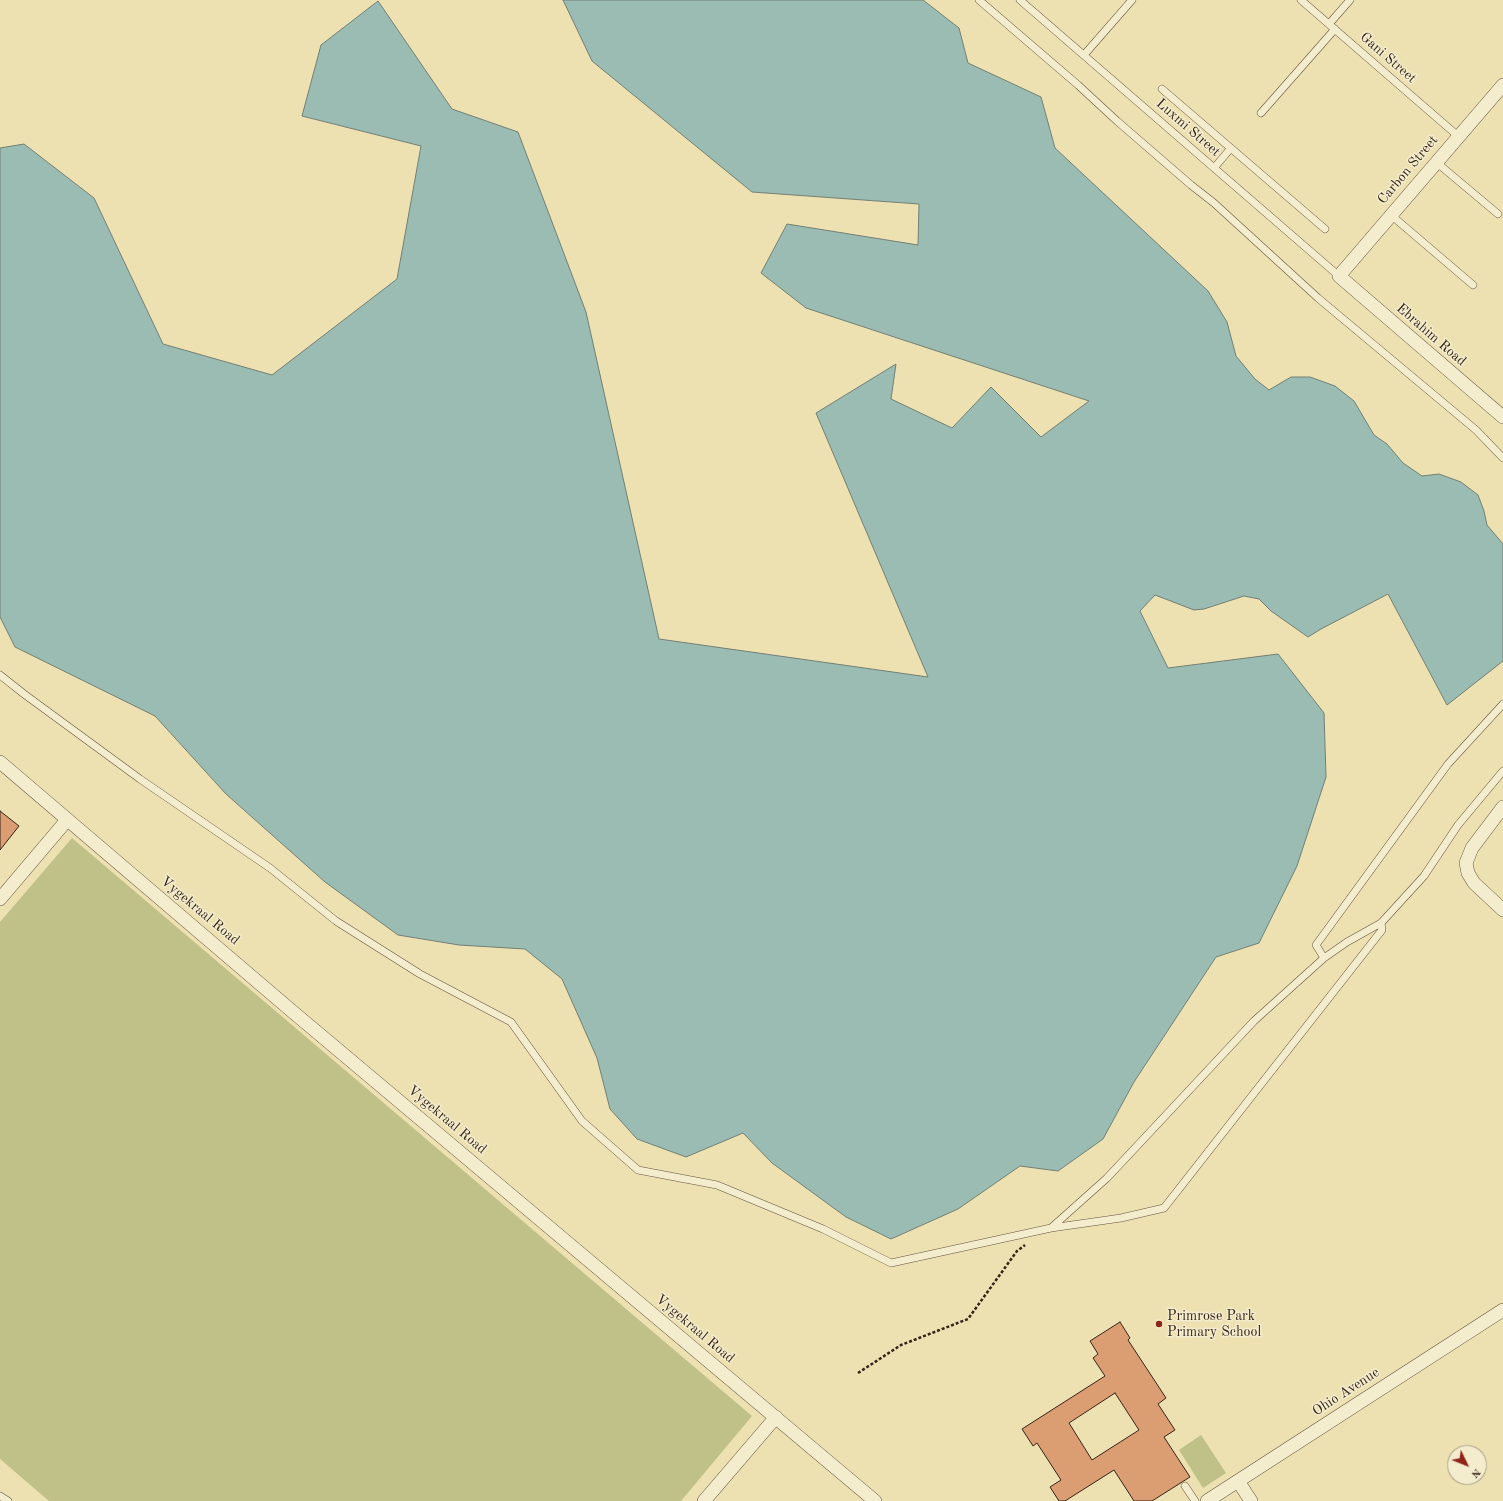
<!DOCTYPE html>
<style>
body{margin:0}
#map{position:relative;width:1503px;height:1501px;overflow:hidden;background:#ede1b2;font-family:"Old Standard TT",serif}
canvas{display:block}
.north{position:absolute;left:1447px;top:1445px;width:40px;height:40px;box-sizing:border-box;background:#f3eccd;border:1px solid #a79c84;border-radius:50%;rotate:133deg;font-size:11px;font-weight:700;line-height:16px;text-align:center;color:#352317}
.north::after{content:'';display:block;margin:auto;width:14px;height:18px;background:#8f2418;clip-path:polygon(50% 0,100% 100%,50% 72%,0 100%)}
</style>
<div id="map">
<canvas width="1503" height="1501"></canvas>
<div class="north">N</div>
</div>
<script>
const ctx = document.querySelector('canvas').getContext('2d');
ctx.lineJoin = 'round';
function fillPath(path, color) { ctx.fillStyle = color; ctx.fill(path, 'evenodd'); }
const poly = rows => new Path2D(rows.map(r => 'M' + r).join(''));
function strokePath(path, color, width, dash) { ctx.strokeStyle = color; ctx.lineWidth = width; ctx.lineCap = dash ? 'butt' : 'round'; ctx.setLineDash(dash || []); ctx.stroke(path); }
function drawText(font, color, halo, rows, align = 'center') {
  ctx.font = font + ' "Old Standard TT",serif'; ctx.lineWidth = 3; ctx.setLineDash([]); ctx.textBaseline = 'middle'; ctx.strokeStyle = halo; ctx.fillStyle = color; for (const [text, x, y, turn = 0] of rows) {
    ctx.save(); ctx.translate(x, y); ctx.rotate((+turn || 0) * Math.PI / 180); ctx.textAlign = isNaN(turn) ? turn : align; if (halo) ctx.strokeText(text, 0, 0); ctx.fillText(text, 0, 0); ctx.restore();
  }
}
fillPath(poly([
 [72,838,752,1416,681,1501,49,1501,0,1459,0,922],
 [1201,1435,1226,1473,1203,1488,1179,1450]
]), '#bfc188');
const water = poly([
 [563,0,923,0,959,28,968,63,1041,97,1055,148,1208,291,1227,322,1236,356,1255,379,1269,390,1291,377,1310,377,1335,386,1354,401,1374,435,1387,444,1403,463,1422,476,1439,474,1461,482,1478,495,1484,511,1487,525,1503,544,1503,661,1447,705,1388,594,1321,629,1308,637,1271,611,1259,599,1244,596,1204,609,1194,610,1155,595,1140,611,1168,668,1278,654,1324,713,1326,777,1297,866,1259,943,1216,957,1134,1082,1103,1139,1058,1171,1020,1166,958,1209,891,1239,846,1217,772,1163,743,1133,686,1157,637,1139,610,1109,597,1058,562,979,525,949,459,945,398,935,325,882,226,794,155,716,15,647,0,617,0,148,24,144,94,198,163,344,272,375,397,279,421,146,302,116,321,45,378,1,452,109,518,132,586,312,659,639,928,677,816,413,896,364,891,399,952,428,991,387,1041,437,1089,401,806,308,761,273,787,224,918,245,919,204,752,192,592,61,563,0]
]);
fillPath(water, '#9abcb2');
strokePath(water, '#727f74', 1);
const building = poly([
 [0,811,19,826,0,850,0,811],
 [1120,1322,1130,1338,1128,1340,1166,1398,1158,1404,1175,1430,1164,1437,1190,1477,1152,1501,1134,1501,1114,1470,1065,1501,1059,1501,1050,1487,1061,1480,1037,1443,1033,1446,1022,1429,1105,1376,1093,1358,1098,1354,1090,1341,1120,1322],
 [1115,1393,1139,1430,1092,1460,1069,1423,1115,1393]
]);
fillPath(building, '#db9e72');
strokePath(building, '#352317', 1);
const service = poly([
 [979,0,1078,85,1117,121,1191,185,1214,203,1318,298,1476,430,1503,458],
 [1020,0,1339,276],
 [1301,0,1458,136],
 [1329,24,1350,0],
 [1084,55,1132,0],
 [1162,89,1325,229],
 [1261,113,1335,29],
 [1436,162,1498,214],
 [1214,168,1231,148],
 [1391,215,1473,285],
 [0,675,24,694,140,779,270,868,336,921,420,974,511,1022,582,1121,638,1170,717,1185,823,1229,891,1263,1051,1228,1121,1218,1164,1208,1382,930,1381,923],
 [1324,958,1347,942,1381,923,1424,876,1458,825,1503,771],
 [1051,1228,1107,1178,1254,1021,1324,958,1316,945,1448,764,1503,704],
 [1185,1486,1195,1501],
 [0,1496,8,1501]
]);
const minor = poly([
 [1503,85,1339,276,1503,417],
 [0,762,293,1012,875,1501],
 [1503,807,1472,848,1466,863,1468,873,1474,883,1503,910],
 [0,899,67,820],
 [1238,1481,1251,1501],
 [704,1501,776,1417],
 [1207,1501,1503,1310]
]);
strokePath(service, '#63523e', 8);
strokePath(minor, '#63523e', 14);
strokePath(poly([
 [858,1373,901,1345,968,1319,1017,1251,1025,1245]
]), '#352317', 2.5, [3, 2]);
strokePath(service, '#f3eccd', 7);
strokePath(minor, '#f3eccd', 13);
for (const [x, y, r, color] of [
 [1159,1324,4,"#8f2418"]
]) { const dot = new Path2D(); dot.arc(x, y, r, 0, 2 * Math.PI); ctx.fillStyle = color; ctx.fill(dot); strokePath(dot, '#f3eccd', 1.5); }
drawText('14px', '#352317', '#f3eccd', [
 ["Gani Street",1388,58,41],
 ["Luxmi Street",1188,128,41],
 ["Carbon Street",1408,170,-50],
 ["Ebrahim Road",1431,335,41],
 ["Vygekraal Road",200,911,40],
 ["Vygekraal Road",447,1120,40],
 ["Vygekraal Road",695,1329,40],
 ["Ohio Avenue",1346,1392,-33]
]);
drawText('14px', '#352317', '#f3eccd', [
 ["Primrose Park",1167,1316],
 ["Primary School",1167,1332]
], 'left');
</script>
